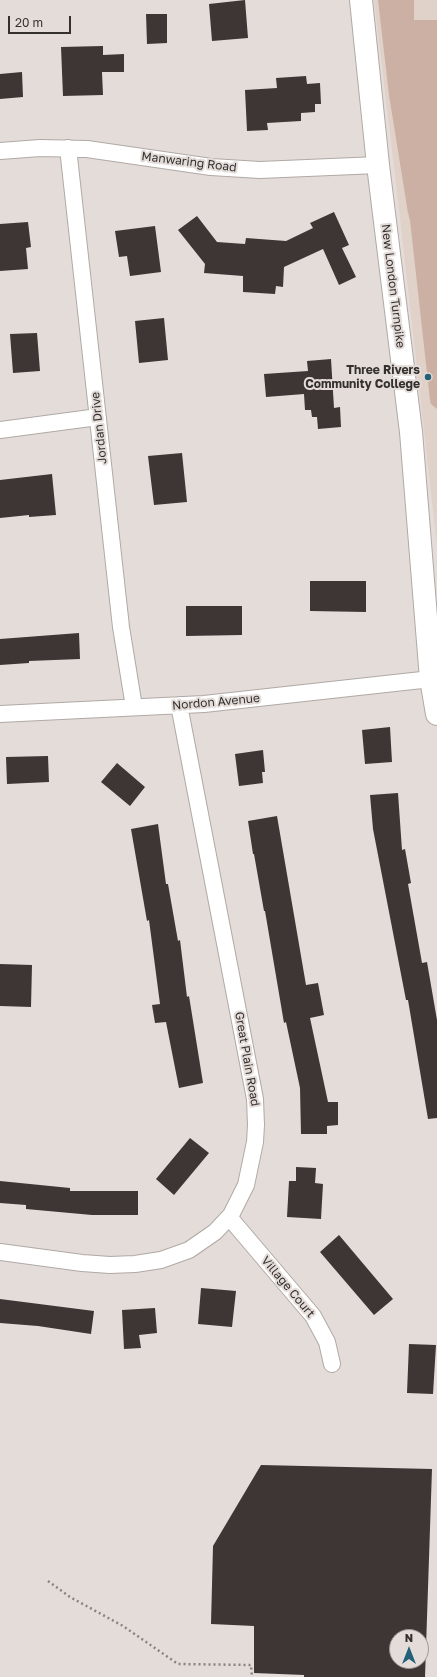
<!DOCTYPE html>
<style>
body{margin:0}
#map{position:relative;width:437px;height:1677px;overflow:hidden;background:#e4dcd9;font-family:"Golos Text",sans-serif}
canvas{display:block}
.north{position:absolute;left:389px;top:1629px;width:40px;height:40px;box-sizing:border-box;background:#e4dcd9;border:1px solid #9d9795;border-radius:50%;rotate:0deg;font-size:11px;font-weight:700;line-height:16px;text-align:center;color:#33302e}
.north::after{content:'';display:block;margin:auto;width:14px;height:18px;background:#246178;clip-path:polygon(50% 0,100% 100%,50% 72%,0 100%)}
.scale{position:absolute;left:8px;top:16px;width:63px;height:18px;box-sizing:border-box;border:2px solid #33302e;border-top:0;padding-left:5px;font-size:12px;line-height:14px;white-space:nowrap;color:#33302e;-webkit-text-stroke:3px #e4dcd9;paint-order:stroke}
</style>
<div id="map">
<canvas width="437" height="1677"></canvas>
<div class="north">N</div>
<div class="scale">20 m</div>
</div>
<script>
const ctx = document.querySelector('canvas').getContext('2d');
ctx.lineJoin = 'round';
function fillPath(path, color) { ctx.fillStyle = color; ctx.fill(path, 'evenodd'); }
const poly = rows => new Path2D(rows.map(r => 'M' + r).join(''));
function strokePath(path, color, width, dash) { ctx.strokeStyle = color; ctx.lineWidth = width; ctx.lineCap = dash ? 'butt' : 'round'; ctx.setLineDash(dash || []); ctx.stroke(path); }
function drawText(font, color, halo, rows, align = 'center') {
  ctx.font = font + ' "Golos Text",sans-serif'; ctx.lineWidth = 4; ctx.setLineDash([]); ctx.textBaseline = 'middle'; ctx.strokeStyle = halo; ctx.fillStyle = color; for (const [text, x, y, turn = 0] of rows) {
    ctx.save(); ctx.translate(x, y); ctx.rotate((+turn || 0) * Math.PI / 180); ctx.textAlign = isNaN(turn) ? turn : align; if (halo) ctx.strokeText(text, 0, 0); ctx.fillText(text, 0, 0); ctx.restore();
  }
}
fillPath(poly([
 [374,0,437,0,437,546,399,209]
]), '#e0d1c9');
fillPath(poly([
 [378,0,414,0,414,20,437,20,437,409,431,404,430,400,410,220,408,213,389,95]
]), '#ccb0a3');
fillPath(poly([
 [245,0,248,38,212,41,209,4],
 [146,14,167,14,167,43,147,44],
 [103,46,103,55,124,54,124,72,102,72,103,95,63,96,61,47],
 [22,72,23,97,0,99,0,74],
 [306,76,307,84,320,83,321,104,315,104,315,112,301,113,301,121,267,123,268,130,247,131,245,90,277,88,276,78],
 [334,212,349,245,342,248,356,277,339,285,323,249,284,267,283,287,276,286,275,294,243,292,243,276,204,273,205,264,178,230,197,216,217,242,245,244,246,238,286,241,313,228,310,223],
 [28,222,31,247,26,248,28,269,0,271,0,224],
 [155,226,161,272,130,276,127,256,119,257,115,231],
 [164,318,168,360,139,363,135,321],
 [37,333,40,371,13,373,10,334],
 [331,359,334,408,340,407,341,427,318,429,317,417,312,417,311,410,305,410,304,394,266,397,264,374,308,371,307,361],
 [182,453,187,502,154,505,148,456],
 [52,474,56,515,29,517,29,515,0,518,0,480],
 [310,581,366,581,366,612,310,611],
 [186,606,242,606,242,635,186,636],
 [79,633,80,659,29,661,29,663,0,665,0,639],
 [390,727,392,762,365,764,362,730],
 [263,750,265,772,262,772,263,783,239,786,235,754],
 [48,756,49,782,7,784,6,757],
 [117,763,145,787,130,806,101,782],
 [398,793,402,850,405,849,411,883,408,884,422,963,427,962,437,1020,437,1118,428,1119,408,1000,406,1000,373,829,370,795],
 [277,816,306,985,318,983,324,1015,310,1018,328,1102,338,1102,338,1125,327,1126,327,1134,301,1134,300,1088,286,1022,284,1023,265,911,264,911,254,854,253,854,248,821],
 [158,824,166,884,168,884,178,941,180,940,187,997,189,996,203,1083,179,1088,166,1022,155,1023,152,1005,160,1004,149,920,147,921,131,829],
 [0,964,32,965,31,1007,0,1006],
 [190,1138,209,1153,174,1195,156,1179],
 [296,1167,316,1168,315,1183,323,1184,321,1219,287,1217,289,1181,296,1181],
 [0,1181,70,1188,70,1191,138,1191,138,1215,92,1215,26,1209,26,1205,0,1203],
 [339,1235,393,1299,374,1315,320,1252],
 [201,1288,236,1291,232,1327,198,1324],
 [0,1299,94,1311,91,1334,38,1326,0,1323],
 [155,1308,157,1333,139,1335,141,1348,124,1349,122,1310],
 [409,1344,436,1345,433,1394,407,1393],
 [261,1465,432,1469,425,1677,304,1677,304,1675,254,1673,254,1626,211,1624,213,1546],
 [397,1637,421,1637,421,1661,397,1661]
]), '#3d3634');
const street = poly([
 [68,148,121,627,134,707],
 [0,151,40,148,87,149,211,167,260,170,378,165],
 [0,430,98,417],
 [0,714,204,704,431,679],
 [229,1217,313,1316,327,1342,332,1364],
 [0,1252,82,1263,110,1265,135,1264,161,1260,189,1250,215,1232,231,1215,246,1185,255,1142,256,1125,255,1099,179,705]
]);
const secondary = poly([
 [361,0,378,165,411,432,431,679,437,714]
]);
strokePath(street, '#b0a9a5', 18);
strokePath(secondary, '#b0a9a5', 24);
strokePath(poly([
 [48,1581,70,1597,123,1626,178,1664,251,1665,252,1677]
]), '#898381', 2.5, [2, 3]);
strokePath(street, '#fff', 16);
strokePath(secondary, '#fff', 22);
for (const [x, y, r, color] of [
 [428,377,4,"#246178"]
]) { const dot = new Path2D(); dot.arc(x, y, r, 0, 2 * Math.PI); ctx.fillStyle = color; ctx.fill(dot); strokePath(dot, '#e4dcd9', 1.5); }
drawText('12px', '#33302e', '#e4dcd9', [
 ["Manwaring Road",189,162,7],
 ["New London Turnpike",393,286,83],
 ["Jordan Drive",99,428,-96],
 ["Nordon Avenue",216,702,-5],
 ["Great Plain Road",247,1059,80],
 ["Village Court",288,1287,50]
]);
drawText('bold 12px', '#33302e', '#e4dcd9', [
 ["Three Rivers",420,370],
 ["Community College",420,384]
], 'right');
</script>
